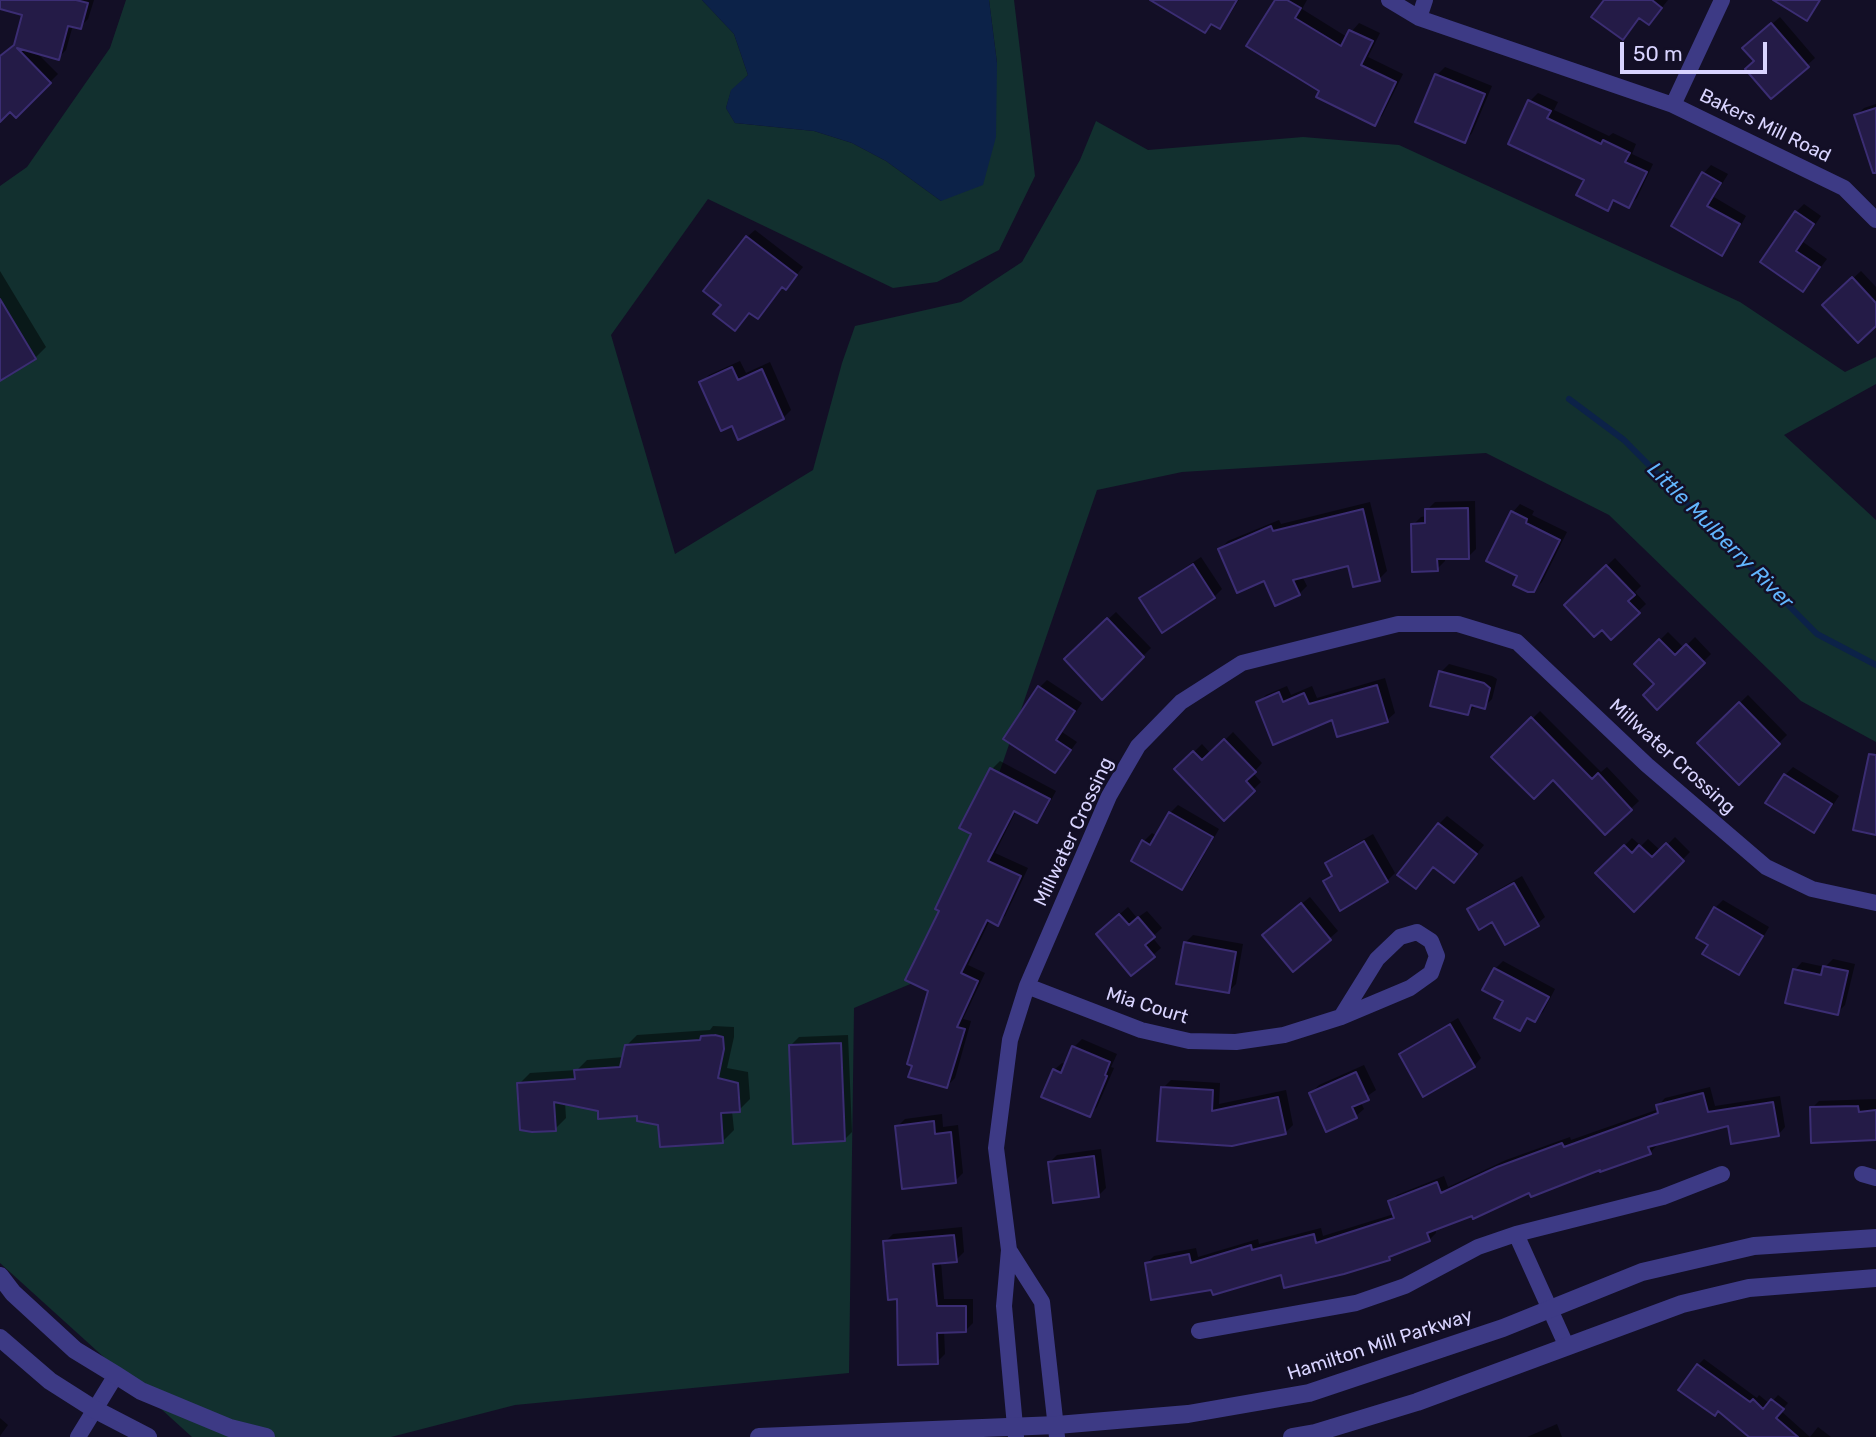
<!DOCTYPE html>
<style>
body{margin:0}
#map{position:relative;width:1876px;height:1437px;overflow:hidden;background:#130f26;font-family:Rubik,sans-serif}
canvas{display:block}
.scale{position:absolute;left:1620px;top:42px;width:147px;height:32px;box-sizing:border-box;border:4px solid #d9d4ff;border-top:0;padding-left:9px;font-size:21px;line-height:24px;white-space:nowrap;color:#d9d4ff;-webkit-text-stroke:5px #130f26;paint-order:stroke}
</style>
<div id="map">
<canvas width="1876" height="1437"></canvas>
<div class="scale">50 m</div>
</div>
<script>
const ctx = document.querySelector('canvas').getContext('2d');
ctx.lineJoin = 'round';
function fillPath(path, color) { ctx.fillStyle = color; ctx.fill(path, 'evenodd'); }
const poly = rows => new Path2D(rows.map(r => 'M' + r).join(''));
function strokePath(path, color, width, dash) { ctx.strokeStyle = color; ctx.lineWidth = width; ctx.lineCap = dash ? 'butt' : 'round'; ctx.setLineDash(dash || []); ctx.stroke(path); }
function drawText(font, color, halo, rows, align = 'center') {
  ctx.font = font + ' Rubik,sans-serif'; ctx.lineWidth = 5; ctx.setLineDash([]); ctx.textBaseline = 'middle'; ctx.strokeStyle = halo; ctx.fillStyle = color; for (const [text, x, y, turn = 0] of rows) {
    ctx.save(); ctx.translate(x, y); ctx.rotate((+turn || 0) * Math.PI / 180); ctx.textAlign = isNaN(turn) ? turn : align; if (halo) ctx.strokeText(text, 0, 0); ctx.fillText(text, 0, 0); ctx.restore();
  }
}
fillPath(poly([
 [126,0,702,0,734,34,748,75,731,91,726,108,735,123,814,131,852,143,886,161,941,201,997,63,989,0,1014,0,1035,176,999,250,937,282,893,288,708,199,611,335,675,554,813,470,842,363,855,326,961,302,1022,262,1080,160,1096,121,1148,150,1303,137,1399,145,1740,302,1845,372,1876,357,1876,384,1784,435,1876,520,1876,742,1801,701,1609,515,1486,453,1182,472,1097,490,929,976,854,1008,849,1373,515,1405,391,1437,192,1437,0,1263,0,186,27,167,110,48]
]), '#12302f');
fillPath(poly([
 [702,0,989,0,997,63,996,137,983,185,941,201,886,161,852,143,814,131,735,123,726,108,731,90,748,75,734,34]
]), '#0c2248');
fillPath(poly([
 [12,0,94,0,88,19,80,27,73,25,66,50,58,58,36,52,58,74,16,116,10,110,0,119,0,58,16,44,24,13],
 [1173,0,1239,0,1227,19,1219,27,1213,23,1205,31],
 [1277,0,1307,0,1302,9,1347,37,1359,23,1380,33,1368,57,1403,74,1382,116,1374,123,1321,91],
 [1606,0,1668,0,1656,15,1640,17,1622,38],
 [1780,17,1815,58,1772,97,1756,61,1753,41],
 [1445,67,1492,86,1472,133,1465,141,1417,122,1437,75],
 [1538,93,1558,102,1554,110,1609,136,1613,133,1636,144,1632,154,1653,164,1637,198,1629,206,1615,201,1607,208,1530,101],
 [1876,104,1876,151,1856,116,1864,108],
 [1711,165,1728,174,1714,197,1746,216,1729,246,1721,254,1673,225,1704,173],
 [1804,204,1821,216,1803,242,1827,259,1803,290,1762,262,1796,212],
 [755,230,803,267,793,279,783,286,765,309,723,304,747,237],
 [0,271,46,347,35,358,0,379],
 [1861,271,1876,287,1876,324,1824,305],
 [740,361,746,373,770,362,791,410,783,418,739,438,733,423,701,383,709,375],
 [1475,501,1476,549,1468,557,1445,557,1445,561,1437,569,1413,525,1421,517,1427,516,1427,510,1435,502],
 [1370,502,1387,571,1379,579,1349,564,1302,576,1307,586,1299,594,1220,549,1228,541,1279,520,1281,524],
 [1520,504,1534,511,1532,515,1567,532,1542,582,1534,590,1520,575,1513,512],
 [1201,557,1222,589,1214,597,1142,598,1150,591],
 [1615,558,1641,586,1635,592,1646,604,1611,637,1602,627,1566,605],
 [1116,612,1151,648,1102,697,1066,659],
 [1668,632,1684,648,1695,637,1711,654,1657,708,1656,684,1636,664],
 [1449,664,1492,676,1497,679,1492,699,1484,707,1476,705,1468,714,1441,672],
 [1385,678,1395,713,1387,720,1333,718,1258,703,1266,695,1287,686,1291,695,1312,686,1317,698],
 [1047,680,1082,703,1062,732,1077,742,1055,771,1039,688],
 [1748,695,1787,735,1739,783,1699,743],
 [1540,711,1601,772,1607,767,1639,801,1605,833,1553,777,1494,757],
 [1233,732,1262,763,1253,773,1261,782,1224,818,1177,769,1202,744,1211,754],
 [1000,761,1056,791,1044,813,1037,821,1016,811,995,853,1028,868,1005,916,997,923,990,920,968,965,985,973,963,1019,971,1021,955,1078,947,1086,930,991,941,910,973,833,992,769],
 [1793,767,1839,796,1821,823,1813,831,1785,775],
 [1178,805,1219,829,1190,880,1182,888,1144,841,1152,833,1157,836,1170,813],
 [1447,816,1484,845,1454,881,1434,865,1439,824],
 [1373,834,1395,873,1387,881,1341,908,1325,881,1333,873,1327,864,1335,856],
 [1675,837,1690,852,1634,909,1598,873,1632,838,1641,846,1648,839,1661,851],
 [1522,876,1545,917,1537,924,1493,920,1470,910,1477,902],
 [1310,897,1338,931,1293,970,1272,928],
 [1723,900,1769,927,1747,965,1739,973,1710,944,1715,908],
 [1128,907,1137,918,1147,911,1162,928,1152,937,1161,948,1131,974,1106,926],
 [1193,935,1243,944,1236,984,1228,992,1185,943],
 [1833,959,1855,964,1845,1005,1837,1013,1795,970,1802,962,1825,967],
 [1503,961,1555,989,1543,1012,1535,1020,1530,1017,1520,1029,1506,1000,1495,969],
 [1458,1018,1481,1058,1474,1066,1401,1055,1409,1047],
 [713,1026,734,1027,734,1037,727,1068,748,1072,750,1099,739,1110,732,1111,734,1130,723,1141,660,1124,638,1114,565,1102,566,1118,555,1129,519,1084,530,1073,577,1070,587,1060,624,1057,626,1046,637,1035,710,1030],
 [848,1035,852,1132,844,1140,791,1045,799,1037],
 [1082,1039,1117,1054,1111,1067,1114,1068,1097,1107,1089,1115,1054,1070,1062,1063,1066,1064,1074,1047],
 [1364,1065,1376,1090,1360,1101,1364,1109,1356,1116,1311,1093,1319,1085],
 [1171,1080,1220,1083,1219,1104,1286,1090,1293,1125,1285,1133,1232,1144,1163,1088],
 [1710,1087,1715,1106,1780,1096,1785,1127,1778,1135,1730,1124,1656,1143,1657,1145,1650,1153,1530,1191,1435,1228,1436,1233,1429,1240,1395,1253,1389,1258,1285,1286,1282,1273,1212,1288,1147,1263,1154,1256,1196,1248,1198,1257,1258,1239,1259,1244,1321,1228,1323,1236,1394,1214,1390,1202,1397,1195,1444,1176,1448,1187,1506,1160,1570,1137,1571,1140,1659,1109,1658,1106,1665,1098],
 [1876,1099,1876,1139,1812,1108,1819,1101],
 [942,1114,943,1127,958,1125,963,1173,955,1181,897,1127,905,1119],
 [1101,1149,1106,1188,1098,1196,1049,1163,1057,1155],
 [962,1227,964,1252,956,1260,941,1262,944,1299,973,1299,973,1323,965,1331,944,1331,945,1354,937,1362,899,1297,885,1242,893,1234],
 [1704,1359,1757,1398,1759,1395,1770,1404,1778,1395,1788,1403,1781,1411,1810,1437,1818,1427,1831,1437,1752,1437,1698,1365],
 [0,1418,8,1425,0,1436],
 [1557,1424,1562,1437,1527,1437]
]), '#0007');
strokePath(poly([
 [1569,399,1624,440,1817,634,1876,665]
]), '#0c2248', 6);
const building = poly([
 [0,0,76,0,88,3,81,29,68,26,59,60,17,48,51,83,16,118,10,112,0,122,0,56,14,45,22,15,0,9,0,0],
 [1150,0,1237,0,1220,29,1211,24,1205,33,1150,0],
 [1275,0,1287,0,1301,8,1295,18,1341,46,1349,30,1373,41,1361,65,1396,82,1375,126,1316,97,1319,91,1246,46,1275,0],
 [1604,0,1652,0,1662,8,1649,25,1639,18,1623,40,1591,17,1604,0],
 [1773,0,1820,0,1807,21,1773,0],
 [1771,23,1809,67,1771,99,1745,69,1754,61,1742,48,1771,23],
 [1435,74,1485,94,1465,143,1415,122,1435,74],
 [1528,100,1551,111,1547,118,1601,144,1603,140,1630,153,1625,162,1647,172,1629,208,1613,200,1608,211,1576,195,1584,180,1508,144,1528,100],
 [1876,108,1876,173,1873,173,1854,115,1876,108],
 [1702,172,1721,183,1707,206,1740,224,1722,256,1671,226,1702,172],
 [1795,211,1814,224,1796,251,1820,267,1803,292,1760,262,1795,211],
 [746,236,797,275,786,290,782,287,758,319,749,313,735,331,713,314,721,305,703,291,746,236],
 [1852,277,1876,303,1876,326,1858,343,1822,305,1852,277],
 [0,299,36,359,0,381,0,299],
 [732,367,738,380,762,369,784,419,738,440,732,426,721,431,699,382,732,367],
 [1468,508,1469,559,1437,559,1438,571,1412,572,1411,524,1425,523,1425,509,1468,508],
 [1363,509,1380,581,1353,587,1348,566,1293,580,1300,595,1275,606,1264,581,1237,593,1218,549,1271,526,1273,531,1363,509],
 [1511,511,1527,519,1526,523,1560,540,1534,592,1528,592,1513,585,1517,576,1486,561,1511,511],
 [1193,564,1215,598,1162,633,1139,598,1193,564],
 [1606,565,1635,595,1628,601,1640,613,1611,640,1602,630,1594,637,1564,605,1606,565],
 [1107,618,1144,657,1102,700,1064,659,1107,618],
 [1659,639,1675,655,1686,644,1705,663,1657,710,1643,695,1654,684,1634,664,1659,639],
 [1439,671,1484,683,1490,688,1485,709,1471,705,1468,715,1430,706,1439,671],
 [1377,685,1388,722,1337,737,1332,720,1273,745,1256,702,1279,692,1283,702,1304,693,1309,704,1377,685],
 [1038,686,1075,711,1056,740,1071,750,1055,773,1003,739,1038,686],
 [1739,702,1780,744,1739,785,1697,743,1739,702],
 [1531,717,1592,779,1598,773,1632,810,1605,835,1553,780,1534,799,1491,757,1531,717],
 [1224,739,1256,772,1246,781,1255,791,1224,821,1174,769,1193,751,1202,760,1224,739],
 [1869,754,1876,755,1876,835,1853,830,1869,754],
 [990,768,1050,799,1037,823,1014,811,988,861,1021,876,998,926,987,920,961,973,978,981,957,1027,965,1029,947,1088,908,1077,912,1066,907,1064,928,991,905,980,939,911,935,909,971,834,959,828,990,768],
 [1784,774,1832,804,1814,833,1765,803,1784,774],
 [1169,812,1213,837,1182,890,1131,861,1142,840,1150,845,1169,812],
 [1438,823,1477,854,1454,883,1433,867,1416,889,1397,875,1438,823],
 [1364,841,1388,882,1340,911,1323,881,1332,876,1325,863,1364,841],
 [1666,843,1684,861,1634,912,1595,873,1624,845,1632,853,1639,845,1652,857,1666,843],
 [1514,883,1539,926,1505,945,1492,922,1479,930,1467,909,1514,883],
 [1301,903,1331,940,1293,972,1262,935,1301,903],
 [1714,907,1763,936,1739,975,1702,954,1708,945,1696,938,1714,907],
 [1119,914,1129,925,1138,917,1155,937,1145,945,1155,957,1131,976,1096,934,1119,914],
 [1184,942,1236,952,1229,993,1176,984,1184,942],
 [1823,966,1848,971,1838,1015,1785,1003,1793,969,1821,975,1823,966],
 [1494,968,1549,997,1535,1022,1527,1018,1520,1031,1494,1018,1503,1001,1482,990,1494,968],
 [1450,1024,1475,1067,1423,1097,1399,1054,1450,1024],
 [715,1035,723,1037,724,1049,718,1078,738,1083,740,1112,721,1113,723,1143,660,1147,658,1125,637,1121,637,1116,598,1119,598,1111,554,1102,556,1131,532,1132,520,1130,517,1083,575,1079,574,1070,620,1067,625,1045,700,1040,701,1036,715,1035],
 [841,1043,845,1141,793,1144,789,1045,841,1043],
 [1072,1046,1110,1062,1105,1075,1107,1076,1090,1117,1041,1097,1053,1069,1061,1073,1072,1046],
 [1356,1072,1369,1100,1352,1107,1357,1118,1326,1132,1309,1093,1356,1072],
 [1161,1087,1213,1090,1212,1111,1278,1097,1286,1134,1232,1146,1157,1141,1161,1087],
 [1703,1093,1708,1112,1773,1102,1779,1136,1731,1144,1728,1126,1648,1147,1651,1154,1600,1172,1600,1170,1531,1197,1529,1193,1473,1219,1472,1216,1427,1233,1430,1241,1389,1257,1390,1260,1344,1274,1284,1288,1281,1275,1213,1295,1211,1290,1151,1300,1145,1263,1189,1254,1191,1263,1251,1245,1252,1250,1314,1234,1316,1243,1394,1218,1388,1201,1437,1182,1441,1193,1497,1167,1562,1143,1564,1147,1658,1113,1656,1105,1703,1093],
 [1858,1106,1859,1112,1876,1110,1876,1140,1811,1143,1810,1107,1858,1106],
 [934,1121,935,1134,951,1132,956,1183,902,1189,895,1126,934,1121],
 [1094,1156,1099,1197,1053,1203,1048,1162,1094,1156],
 [954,1235,957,1262,933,1264,937,1306,966,1306,966,1332,937,1333,938,1364,898,1365,897,1299,888,1300,883,1241,954,1235],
 [1697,1364,1750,1402,1753,1399,1763,1409,1771,1399,1784,1409,1776,1418,1798,1437,1749,1437,1718,1411,1715,1416,1678,1390,1697,1364]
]);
fillPath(building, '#241b47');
strokePath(building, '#3b2d73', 2);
strokePath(poly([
 [1389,0,1419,18,1673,105,1844,188,1876,220],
 [1419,18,1425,0],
 [1673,105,1722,0],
 [1027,986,1141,1030,1189,1041,1236,1042,1284,1035,1341,1017,1410,988,1431,973,1437,956,1431,941,1417,932,1400,937,1377,959,1341,1017],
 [1862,1174,1876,1178],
 [1516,1234,1567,1347],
 [1009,1250,1042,1302,1057,1437],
 [1199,1331,1356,1303,1405,1286,1478,1247,1516,1234,1663,1197,1722,1174],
 [78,1437,116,1375],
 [1016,1437,1004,1306,1009,1250,996,1148,1010,1040,1027,986,1109,796,1138,746,1181,702,1242,663,1398,624,1458,624,1517,642,1647,765,1766,867,1812,889,1876,903]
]), '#3d3a85', 16);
strokePath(poly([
 [0,1276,13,1293,75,1350,116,1375,141,1391,230,1428,266,1437],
 [0,1338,50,1381,94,1409,148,1437],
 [759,1437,1057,1425,1188,1414,1309,1393,1503,1328,1642,1272,1754,1246,1876,1238],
 [1292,1437,1315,1433,1417,1402,1682,1304,1749,1288,1876,1278]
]), '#3d3a85', 18);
drawText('19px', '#d9d4ff', '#130f26', [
 ["Bakers Mill Road",1765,126,26],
 ["Millwater Crossing",1672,757,42],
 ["Millwater Crossing",1074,832,-65],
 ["Mia Court",1147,1006,17],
 ["Hamilton Mill Parkway",1380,1345,-18]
]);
drawText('italic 21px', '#62b6ff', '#130f26', [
 ["Little Mulberry River",1720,536,45]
]);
</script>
